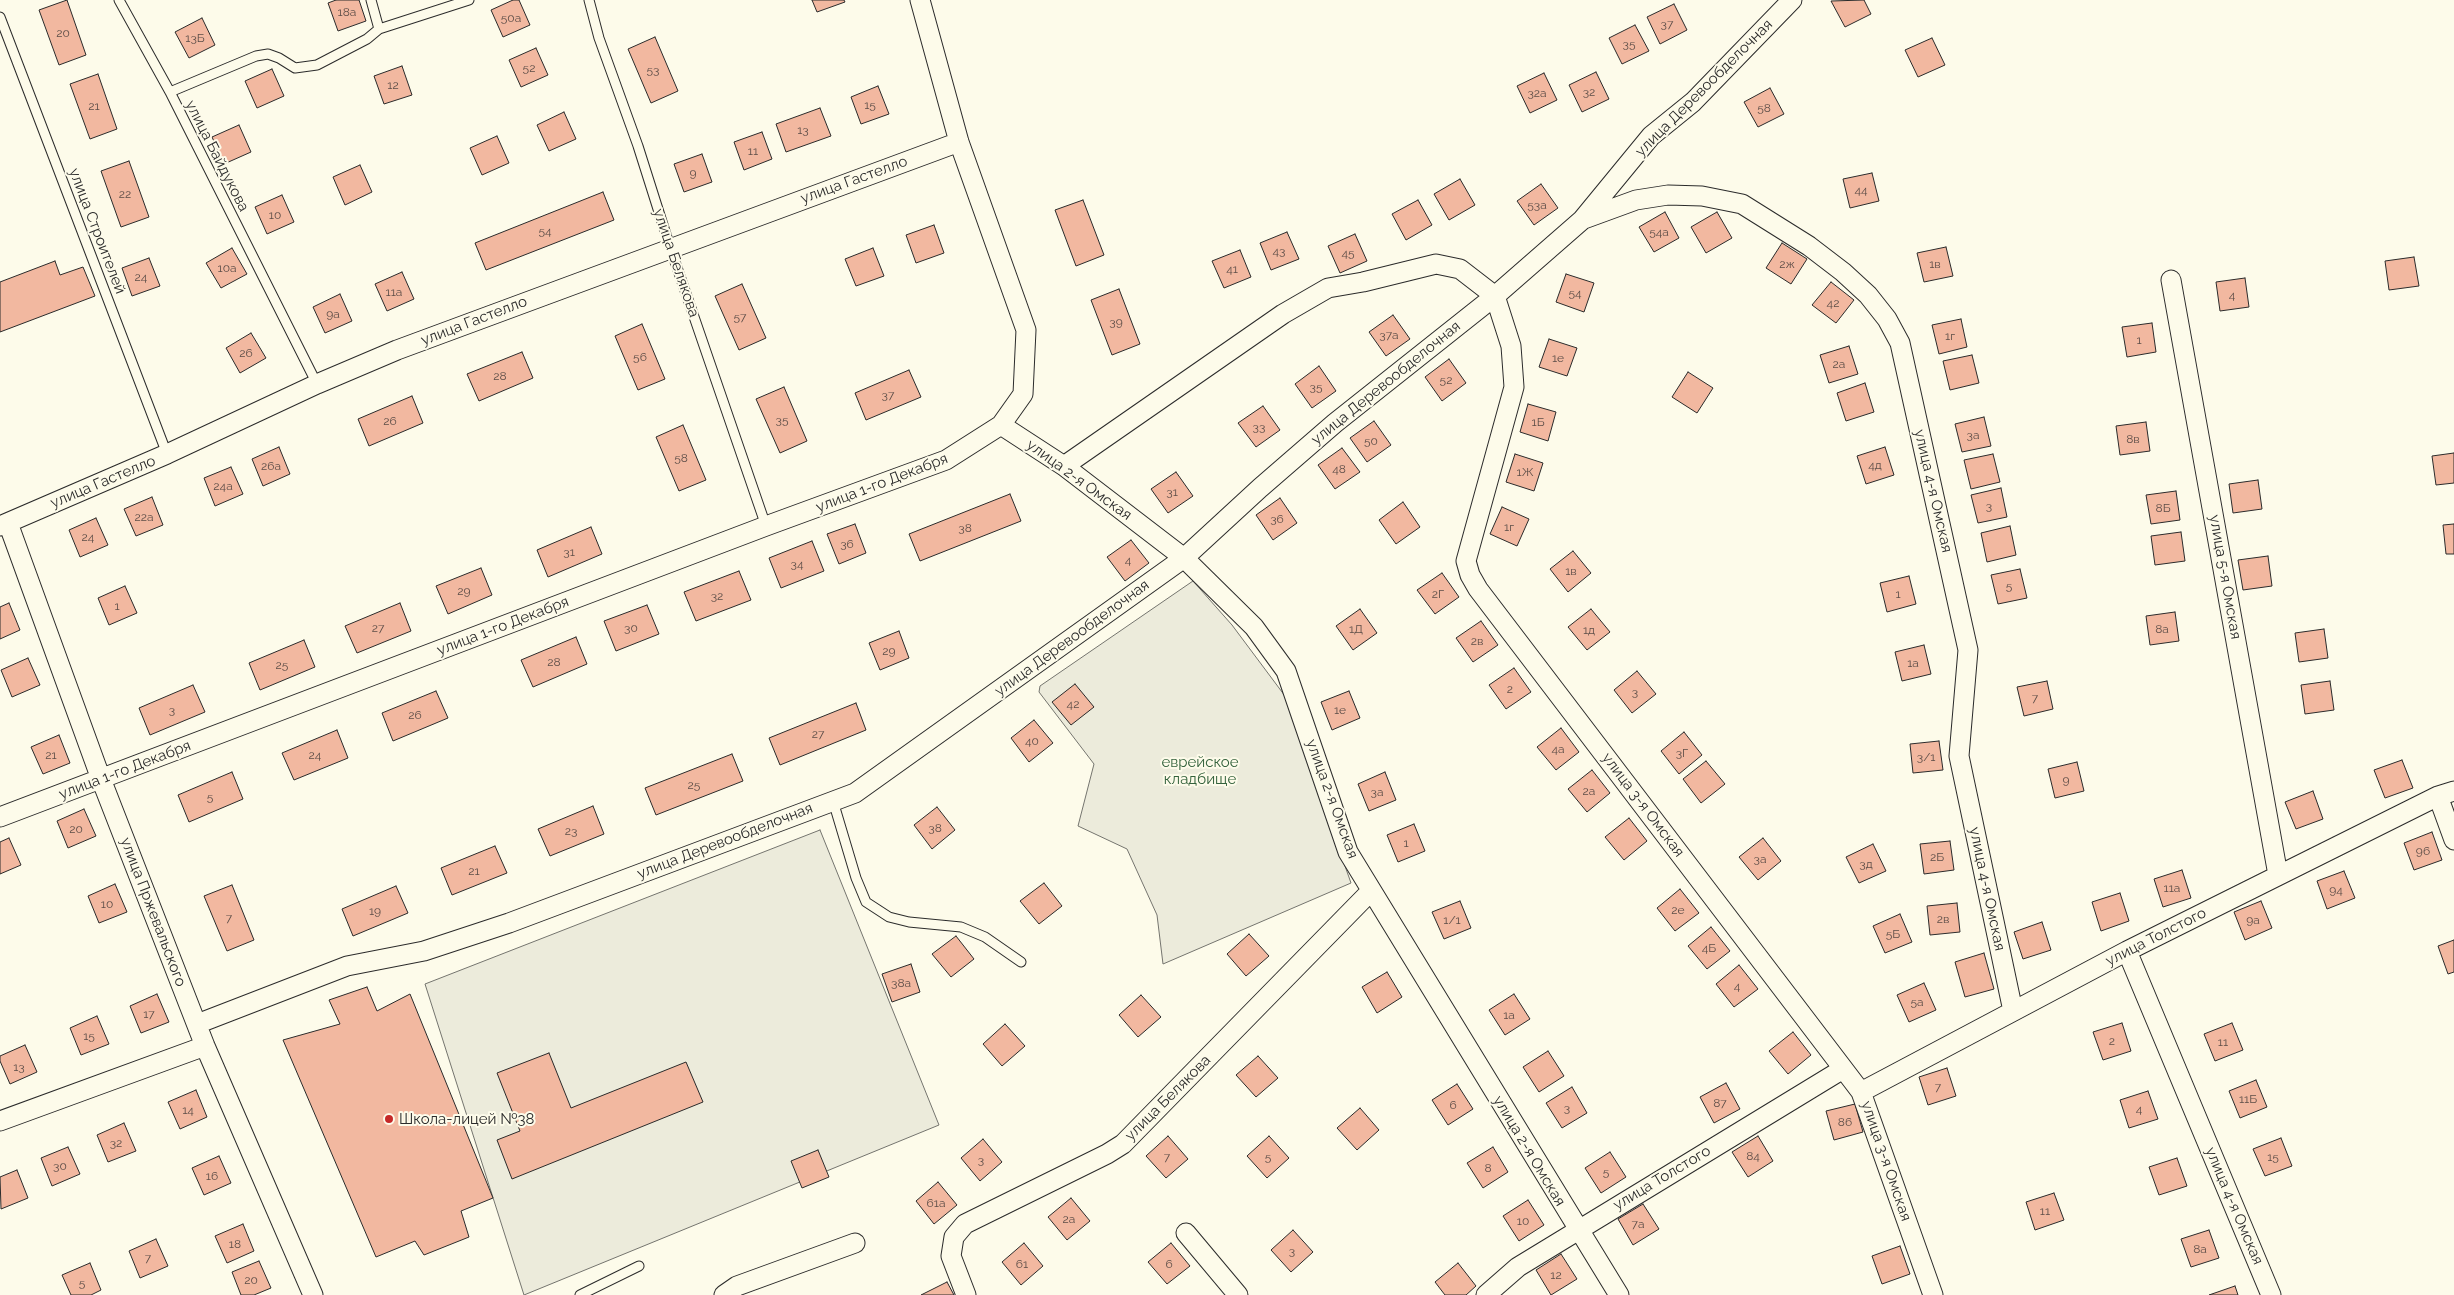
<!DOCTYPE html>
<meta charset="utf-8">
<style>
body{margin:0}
canvas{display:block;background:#fdfbea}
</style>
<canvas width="2454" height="1295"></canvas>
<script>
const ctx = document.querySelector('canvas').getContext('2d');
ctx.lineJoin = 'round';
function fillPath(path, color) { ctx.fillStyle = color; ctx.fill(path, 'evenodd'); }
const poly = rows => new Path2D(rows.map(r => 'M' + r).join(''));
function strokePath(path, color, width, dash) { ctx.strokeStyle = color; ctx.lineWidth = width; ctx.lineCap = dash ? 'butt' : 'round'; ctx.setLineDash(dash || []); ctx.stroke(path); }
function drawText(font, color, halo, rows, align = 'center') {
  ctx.font = font + ' Raleway,sans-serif'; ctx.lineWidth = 4; ctx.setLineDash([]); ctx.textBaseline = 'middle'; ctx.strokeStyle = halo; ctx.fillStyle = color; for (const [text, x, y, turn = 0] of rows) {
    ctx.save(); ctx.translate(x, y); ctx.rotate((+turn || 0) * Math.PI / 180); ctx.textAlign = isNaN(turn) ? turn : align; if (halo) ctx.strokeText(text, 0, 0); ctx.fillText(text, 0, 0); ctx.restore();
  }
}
const green = poly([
 [1193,581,1232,625,1285,696,1351,883,1163,964,1157,915,1127,849,1078,826,1094,764,1039,692,1040,686,1193,581],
 [820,830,939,1125,524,1295,425,984,820,830]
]);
fillPath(green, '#ecebdb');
strokePath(green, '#74746e', 1);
const building = poly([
 [67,0,86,55,59,65,39,10,67,0],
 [336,0,359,0,366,21,338,31,328,3,336,0],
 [513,0,519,0,530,25,503,37,491,10,513,0],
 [812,0,844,0,845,2,817,12,812,0],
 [1864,0,1871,14,1845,27,1831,1,1864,0],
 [1674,4,1687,30,1660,44,1647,17,1674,4],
 [202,18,215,45,189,58,175,32,202,18],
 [1635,25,1649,51,1622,64,1609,38,1635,25],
 [655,37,678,91,651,103,628,49,655,37],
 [1932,38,1945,65,1918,77,1905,50,1932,38],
 [536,48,548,75,521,87,509,60,536,48],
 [402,66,412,95,384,104,374,76,402,66],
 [272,69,284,96,257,108,245,81,272,69],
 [1596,72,1609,99,1582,112,1569,85,1596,72],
 [1544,73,1557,100,1530,113,1517,86,1544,73],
 [98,74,117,129,90,139,70,84,98,74],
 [878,86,889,114,861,124,851,97,878,86],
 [1770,88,1784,114,1758,127,1744,102,1770,88],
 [820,108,831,136,786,152,776,124,820,108],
 [564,112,576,139,549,151,537,125,564,112],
 [239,125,251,152,224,164,212,137,239,125],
 [762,132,772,159,744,170,734,142,762,132],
 [497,136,509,163,482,175,470,148,497,136],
 [702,154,712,182,684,192,674,164,702,154],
 [129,161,149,217,121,227,101,171,129,161],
 [360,165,372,192,345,205,333,177,360,165],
 [1872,173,1879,201,1850,208,1843,179,1872,173],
 [1460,179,1475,205,1449,220,1434,194,1460,179],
 [1541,184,1558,208,1534,225,1517,201,1541,184],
 [603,192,614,220,486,270,475,243,603,192],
 [282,195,294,222,267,234,255,207,282,195],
 [1083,200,1104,255,1076,266,1055,210,1083,200],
 [1418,200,1432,225,1406,240,1392,214,1418,200],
 [1665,212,1679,238,1654,252,1639,227,1665,212],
 [1717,212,1732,238,1706,253,1691,227,1717,212],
 [934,225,944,253,916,263,906,235,934,225],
 [1287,232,1299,259,1271,270,1260,243,1287,232],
 [1355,234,1367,261,1340,273,1328,246,1355,234],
 [1782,243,1807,259,1791,284,1766,268,1782,243],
 [1946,247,1953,276,1924,282,1917,253,1946,247],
 [232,248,247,274,221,288,206,263,232,248],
 [873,248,884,276,856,286,845,259,873,248],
 [1240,250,1251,277,1224,288,1212,261,1240,250],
 [2414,257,2419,286,2389,290,2385,261,2414,257],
 [149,258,160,286,132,296,122,268,149,258],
 [55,261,60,275,83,267,95,296,0,332,0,282,55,261],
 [402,272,414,299,387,311,375,284,402,272],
 [1566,274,1594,283,1584,312,1556,302,1566,274],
 [2245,278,2249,307,2220,311,2216,282,2245,278],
 [1831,282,1854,300,1836,323,1812,305,1831,282],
 [742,284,766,338,739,350,715,296,742,284],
 [1119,289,1140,344,1112,355,1091,300,1119,289],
 [340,294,352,321,325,333,313,307,340,294],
 [1393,315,1410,339,1386,356,1369,332,1393,315],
 [1961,319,1967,347,1939,354,1932,325,1961,319],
 [2152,323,2156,352,2127,357,2122,327,2152,323],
 [642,324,665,379,638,390,615,336,642,324],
 [251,333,266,358,240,373,226,348,251,333],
 [1549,339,1577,348,1567,376,1539,367,1549,339],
 [1849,346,1858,374,1829,383,1820,355,1849,346],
 [522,352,533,378,479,401,467,374,522,352],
 [1972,355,1979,383,1950,390,1943,361,1972,355],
 [1449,359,1466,383,1442,401,1425,377,1449,359],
 [1319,366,1336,391,1312,408,1295,384,1319,366],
 [909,370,921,397,866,420,855,393,909,370],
 [1688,372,1713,388,1697,413,1672,397,1688,372],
 [1865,383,1874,412,1846,421,1837,393,1865,383],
 [784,387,807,441,780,453,756,399,784,387],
 [412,396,423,423,369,446,358,419,412,396],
 [1528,404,1556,412,1548,441,1520,432,1528,404],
 [1263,406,1280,430,1256,447,1238,423,1263,406],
 [1984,417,1991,446,1962,452,1955,424,1984,417],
 [1374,421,1391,445,1367,462,1350,438,1374,421],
 [2146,422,2150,451,2120,455,2116,426,2146,422],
 [683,425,706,480,679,491,656,437,683,425],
 [279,447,290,474,263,486,252,459,279,447],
 [1885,447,1894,475,1866,484,1857,456,1885,447],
 [1342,448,1360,472,1335,489,1318,465,1342,448],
 [2454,453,2454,483,2436,485,2432,456,2454,453],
 [1515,454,1543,463,1534,491,1506,482,1515,454],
 [1993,454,2000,482,1971,489,1964,460,1993,454],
 [231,467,243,494,215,506,204,478,231,467],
 [1176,472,1193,496,1168,513,1151,489,1176,472],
 [2258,480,2262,509,2233,513,2229,484,2258,480],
 [2001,488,2007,517,1978,523,1971,495,2001,488],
 [2176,491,2180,520,2151,524,2146,495,2176,491],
 [1010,494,1021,521,920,561,909,534,1010,494],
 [152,497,163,525,136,536,124,509,152,497],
 [1280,498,1297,523,1273,540,1256,515,1280,498],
 [1403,502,1420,527,1396,544,1379,520,1403,502],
 [1502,507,1529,519,1517,546,1490,534,1502,507],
 [96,518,108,545,80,557,69,530,96,518],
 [855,524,866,553,839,564,827,534,855,524],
 [2454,524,2454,554,2446,554,2443,525,2454,524],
 [2010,526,2016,555,1987,562,1981,533,2010,526],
 [591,527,602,554,548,577,537,550,591,527],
 [2181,532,2185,561,2155,565,2151,536,2181,532],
 [1131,540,1149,563,1125,581,1107,557,1131,540],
 [812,541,824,571,781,588,769,558,812,541],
 [1573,551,1591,573,1568,592,1550,569,1573,551],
 [2268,556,2272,586,2243,590,2238,560,2268,556],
 [481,568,492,595,448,614,436,586,481,568],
 [2020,569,2027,598,1998,604,1991,575,2020,569],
 [739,571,751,600,696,621,684,592,739,571],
 [1442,573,1459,597,1435,614,1417,590,1442,573],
 [1909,576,1916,604,1887,612,1880,583,1909,576],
 [125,586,137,613,109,625,98,598,125,586],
 [9,603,20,630,0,639,0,607,9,603],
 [400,603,411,631,357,653,345,626,400,603],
 [647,605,659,634,616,651,604,621,647,605],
 [1360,609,1377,633,1353,650,1336,626,1360,609],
 [1591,609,1610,632,1587,650,1568,627,1591,609],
 [2175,612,2179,641,2150,645,2146,616,2175,612],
 [1481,621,1498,645,1473,662,1456,638,1481,621],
 [2324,629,2328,658,2299,662,2295,633,2324,629],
 [899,631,909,658,880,670,869,643,899,631],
 [576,637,587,664,533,687,521,660,576,637],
 [304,640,315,667,260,690,249,663,304,640],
 [1924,645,1931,674,1902,681,1895,652,1924,645],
 [28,658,40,685,12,697,1,670,28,658],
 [1514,668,1531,692,1506,709,1489,685,1514,668],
 [1637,671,1656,694,1632,713,1614,690,1637,671],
 [2047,681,2053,709,2024,716,2017,687,2047,681],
 [2330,681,2334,710,2305,714,2301,685,2330,681],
 [1075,684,1094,707,1071,725,1052,702,1075,684],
 [193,685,205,712,150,735,139,708,193,685],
 [436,691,448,718,393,741,382,713,436,691],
 [1349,691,1360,718,1332,730,1321,702,1349,691],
 [856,703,866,730,780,765,769,738,856,703],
 [1034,720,1053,743,1029,762,1011,738,1034,720],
 [1561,728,1579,752,1556,770,1537,747,1561,728],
 [337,730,348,758,294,780,282,753,337,730],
 [1684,732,1702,755,1679,774,1661,751,1684,732],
 [59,735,70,763,43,774,31,747,59,735],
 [1939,741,1943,770,1913,773,1910,744,1939,741],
 [732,754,743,781,656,815,645,788,732,754],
 [2402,760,2413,788,2385,798,2374,770,2402,760],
 [1706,761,1725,784,1701,803,1683,779,1706,761],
 [2077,762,2084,791,2055,798,2048,769,2077,762],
 [1592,770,1610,793,1587,812,1568,789,1592,770],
 [232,772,243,799,189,822,178,795,232,772],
 [1385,772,1396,800,1369,811,1358,784,1385,772],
 [2313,791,2323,819,2296,829,2285,802,2313,791],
 [593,806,604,834,550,856,538,829,593,806],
 [937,807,955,830,932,849,914,825,937,807],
 [84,809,96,836,68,848,57,821,84,809],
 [1629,818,1647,841,1624,860,1605,837,1629,818],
 [1414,824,1425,851,1398,862,1387,835,1414,824],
 [2432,832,2442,860,2414,870,2404,843,2432,832],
 [9,838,21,865,0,874,0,842,9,838],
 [1763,838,1781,861,1758,880,1739,857,1763,838],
 [1950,841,1954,870,1924,874,1920,844,1950,841],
 [1873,844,1886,871,1859,883,1846,857,1873,844],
 [495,846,507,873,452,895,441,868,495,846],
 [2182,870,2191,898,2163,907,2154,879,2182,870],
 [2344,871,2355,898,2327,909,2317,881,2344,871],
 [1044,883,1062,906,1039,924,1020,901,1044,883],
 [115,884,127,912,99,923,88,896,115,884],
 [232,885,254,940,227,951,204,896,232,885],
 [396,886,408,913,353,936,342,909,396,886],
 [1680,889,1699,913,1675,931,1657,908,1680,889],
 [2120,893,2129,921,2101,931,2092,902,2120,893],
 [1460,901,1471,928,1444,939,1432,912,1460,901],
 [2261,901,2272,928,2245,940,2234,912,2261,901],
 [1957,903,1960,932,1930,935,1927,906,1957,903],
 [1900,914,1912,942,1885,953,1873,926,1900,914],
 [2042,922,2051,950,2023,959,2014,932,2042,922],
 [1711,927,1730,951,1707,969,1688,946,1711,927],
 [1249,934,1269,956,1246,976,1227,954,1249,934],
 [956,936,974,959,951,977,932,954,956,936],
 [2454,940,2454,972,2448,974,2438,946,2454,940],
 [1984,953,1994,989,1965,997,1955,962,1984,953],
 [911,964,920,992,892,1002,882,974,911,964],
 [1739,965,1758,989,1734,1007,1716,984,1739,965],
 [1387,972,1402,997,1377,1013,1362,987,1387,972],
 [1924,983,1936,1010,1909,1022,1897,995,1924,983],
 [367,987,377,1011,410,994,493,1198,461,1211,469,1237,424,1255,415,1241,376,1257,283,1040,340,1024,329,1000,367,987],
 [157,994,169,1022,141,1033,130,1006,157,994],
 [1514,994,1530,1019,1505,1035,1489,1010,1514,994],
 [1141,995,1161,1017,1138,1037,1119,1015,1141,995],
 [97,1016,109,1044,81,1055,70,1028,97,1016],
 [2122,1023,2131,1051,2103,1060,2093,1032,2122,1023],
 [2232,1023,2243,1050,2215,1061,2204,1034,2232,1023],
 [1005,1024,1025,1046,1002,1066,983,1044,1005,1024],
 [1793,1032,1811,1055,1788,1074,1769,1051,1793,1032],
 [25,1045,37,1072,10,1084,0,1061,0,1056,25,1045],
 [1548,1051,1564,1076,1539,1092,1523,1067,1548,1051],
 [549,1053,571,1108,686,1062,703,1102,512,1179,497,1140,520,1131,497,1073,549,1053],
 [1258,1056,1278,1078,1256,1097,1236,1075,1258,1056],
 [1947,1068,1956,1096,1928,1105,1919,1077,1947,1068],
 [2256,1080,2267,1107,2240,1118,2229,1091,2256,1080],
 [1726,1083,1740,1109,1714,1123,1700,1097,1726,1083],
 [1457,1084,1473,1109,1448,1125,1432,1100,1457,1084],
 [1572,1087,1587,1113,1562,1128,1546,1103,1572,1087],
 [196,1090,207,1117,180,1129,168,1102,196,1090],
 [2148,1091,2158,1119,2129,1128,2120,1100,2148,1091],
 [1855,1104,1863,1132,1834,1140,1826,1111,1855,1104],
 [1360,1108,1379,1130,1357,1150,1337,1128,1360,1108],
 [124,1123,136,1151,108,1162,97,1135,124,1123],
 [1168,1136,1188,1159,1166,1178,1146,1156,1168,1136],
 [1269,1136,1289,1158,1267,1178,1247,1156,1269,1136],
 [1758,1136,1773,1161,1748,1177,1732,1152,1758,1136],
 [2281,1138,2292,1166,2265,1176,2253,1149,2281,1138],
 [983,1139,1002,1162,980,1181,961,1158,983,1139],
 [68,1147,80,1174,52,1186,41,1158,68,1147],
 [1493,1147,1508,1172,1483,1188,1467,1163,1493,1147],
 [818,1150,829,1177,802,1188,791,1161,818,1150],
 [1610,1152,1626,1177,1601,1193,1585,1168,1610,1152],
 [219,1156,231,1183,204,1195,192,1168,219,1156],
 [2177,1158,2187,1186,2159,1195,2149,1167,2177,1158],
 [17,1170,28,1198,1,1209,0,1177,17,1170],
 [938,1182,957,1205,934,1224,916,1201,938,1182],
 [2054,1193,2064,1220,2035,1230,2026,1202,2054,1193],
 [1071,1198,1090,1221,1067,1240,1048,1217,1071,1198],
 [1528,1200,1544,1225,1519,1241,1503,1216,1528,1200],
 [1643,1204,1659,1229,1633,1245,1618,1219,1643,1204],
 [243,1224,254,1251,227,1263,215,1236,243,1224],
 [1293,1230,1313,1252,1291,1272,1271,1250,1293,1230],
 [2209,1230,2219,1258,2191,1267,2181,1239,2209,1230],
 [156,1239,168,1266,140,1278,129,1251,156,1239],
 [1024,1243,1043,1266,1021,1285,1002,1262,1024,1243],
 [1171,1243,1190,1266,1167,1284,1148,1262,1171,1243],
 [1900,1246,1910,1274,1882,1284,1872,1256,1900,1246],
 [1561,1254,1577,1279,1551,1295,1536,1270,1561,1254],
 [259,1261,271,1288,254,1295,241,1295,232,1272,259,1261],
 [90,1263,101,1290,91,1295,71,1295,62,1275,90,1263],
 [1458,1263,1476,1286,1466,1295,1445,1295,1435,1282,1458,1263],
 [947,1282,954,1295,921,1295,947,1282],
 [2235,1286,2238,1295,2209,1295,2235,1286]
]);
fillPath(building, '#f2b8a0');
strokePath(building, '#2b2b2b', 1);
const lane = poly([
 [119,0,170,92],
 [589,0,599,38,638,146,670,247,766,526],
 [0,17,167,454],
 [379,29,469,0],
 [317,384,170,92,256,56,268,54,279,58,295,68,317,65,367,39,379,29,371,0],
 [833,801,856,878,866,902,889,917,909,922,961,927,985,937,1021,962],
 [580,1295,639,1266]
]);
const street = poly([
 [1584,219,1636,200,1668,195,1702,196,1742,204,1809,246,1843,272,1868,295,1887,319,1900,343,1968,650,1959,756,2013,1011],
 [2171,280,2278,875],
 [1001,425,1064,466,1184,558,1254,627,1286,671,1348,852,1619,1295],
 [1064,466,1283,314,1328,288,1363,282,1436,264,1460,269,1495,296,1511,346,1514,387,1466,561,1470,575,1478,589,1861,1092,1933,1295],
 [8,523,101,779,205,1046,313,1295],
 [0,526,167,454,317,384,397,350,959,142],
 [2438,796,2454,840],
 [0,817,766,526,946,460,1001,425,1023,394,1026,330,959,142,920,0],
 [2127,951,2271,1295],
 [197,1024,347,966,424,951,509,923,855,793,1184,558,1260,488,1335,423,1495,296,1582,220,1651,136,1693,102,1792,0],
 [1861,1092,2127,951,2438,796,2454,791],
 [0,1121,205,1046],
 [1186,1233,1238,1295],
 [724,1295,737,1286,855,1243],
 [966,1295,951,1256,954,1237,965,1224,1107,1154,1123,1144,1371,891],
 [1486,1295,1518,1267,1843,1069]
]);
strokePath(lane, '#2b2b2b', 11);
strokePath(street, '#2b2b2b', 21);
strokePath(lane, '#fdfbea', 9);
strokePath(street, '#fdfbea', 19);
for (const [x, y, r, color] of [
 [389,1119,5,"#c62828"]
]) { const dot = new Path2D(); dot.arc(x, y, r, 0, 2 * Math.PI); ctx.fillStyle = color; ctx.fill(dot); strokePath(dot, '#fdfbea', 2); }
drawText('12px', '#5d4e48', null, [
 ["18а",347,12],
 ["50а",511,18],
 ["37",1667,24],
 ["20",63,33],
 ["13Б",195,38],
 ["35",1629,44],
 ["52",529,68],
 ["53",653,70],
 ["12",393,85],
 ["32",1589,92],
 ["32а",1537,93],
 ["15",870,105],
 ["21",94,106],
 ["58",1764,108],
 ["13",803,130],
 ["11",753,151],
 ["9",693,173],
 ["44",1861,190],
 ["22",125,194],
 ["53а",1537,205],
 ["10",275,215],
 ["54",545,231],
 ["54а",1659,232],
 ["43",1279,251],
 ["45",1348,253],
 ["2ж",1787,264],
 ["1в",1935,264],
 ["10а",227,268],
 ["41",1232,269],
 ["24",141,277],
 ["11а",394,292],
 ["54",1575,293],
 ["4",2232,295],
 ["42",1833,303],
 ["9а",333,314],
 ["57",740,317],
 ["39",1116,322],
 ["37а",1389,335],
 ["1г",1950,336],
 ["1",2139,340],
 ["26",246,353],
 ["56",640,357],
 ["1е",1558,358],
 ["2а",1839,364],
 ["28",500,376],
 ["52",1446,380],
 ["35",1316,387],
 ["37",888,395],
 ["35",782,420],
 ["26",390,421],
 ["1Б",1538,422],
 ["33",1259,427],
 ["3а",1973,435],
 ["8в",2133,439],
 ["50",1371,441],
 ["58",681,458],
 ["4д",1875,465],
 ["26а",271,466],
 ["48",1339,469],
 ["1Ж",1525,472],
 ["24а",223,486],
 ["31",1172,492],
 ["3",1989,506],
 ["8Б",2163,508],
 ["22а",144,517],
 ["36",1277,519],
 ["1г",1509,527],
 ["38",965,528],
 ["24",88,537],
 ["36",847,544],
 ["31",569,552],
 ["4",1128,560],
 ["34",797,564],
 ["1в",1571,571],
 ["5",2009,586],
 ["29",464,591],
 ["2Г",1438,594],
 ["1",1898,594],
 ["32",717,596],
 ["1",117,606],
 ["27",378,628],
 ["30",631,628],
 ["1Д",1356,629],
 ["8а",2162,629],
 ["1д",1589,630],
 ["2в",1477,641],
 ["29",889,651],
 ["28",554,662],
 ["1а",1913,663],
 ["25",282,665],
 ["2",1510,689],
 ["3",1635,692],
 ["7",2035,698],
 ["42",1073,704],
 ["3",172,710],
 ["1е",1340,710],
 ["26",415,715],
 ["27",818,734],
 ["40",1032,741],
 ["4а",1558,749],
 ["3Г",1682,753],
 ["21",51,755],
 ["24",315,755],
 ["3/1",1926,757],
 ["9",2066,780],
 ["25",694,785],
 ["2а",1589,791],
 ["3а",1377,792],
 ["5",210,797],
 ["38",935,828],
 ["20",76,829],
 ["23",571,831],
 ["1",1406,843],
 ["96",2423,851],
 ["2Б",1937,857],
 ["3а",1760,859],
 ["3д",1866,864],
 ["21",474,871],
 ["11а",2172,888],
 ["94",2336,890],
 ["10",107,904],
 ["2е",1678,910],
 ["19",375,911],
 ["7",229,918],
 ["2в",1943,919],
 ["1/1",1452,920],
 ["9а",2253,920],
 ["5Б",1893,934],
 ["4Б",1709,948],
 ["38а",901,983],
 ["4",1737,986],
 ["5а",1917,1002],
 ["17",149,1014],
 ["1а",1509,1015],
 ["15",89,1036],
 ["2",2112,1041],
 ["11",2223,1042],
 ["13",19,1067],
 ["7",1938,1087],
 ["11Б",2248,1099],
 ["87",1720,1103],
 ["6",1453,1105],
 ["3",1567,1108],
 ["4",2139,1109],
 ["14",188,1110],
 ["86",1845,1122],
 ["32",116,1143],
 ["84",1753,1156],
 ["7",1167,1157],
 ["5",1268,1157],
 ["15",2273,1157],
 ["3",981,1160],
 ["30",60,1166],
 ["8",1488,1168],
 ["5",1606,1172],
 ["16",212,1176],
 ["61а",936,1203],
 ["11",2045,1211],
 ["2а",1069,1219],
 ["10",1523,1221],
 ["7а",1638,1224],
 ["18",235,1244],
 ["8а",2200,1249],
 ["3",1292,1251],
 ["7",148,1258],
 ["61",1022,1264],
 ["6",1169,1264],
 ["12",1556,1275],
 ["20",251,1280],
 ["5",82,1283]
]);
drawText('15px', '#2b2b2b', '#fdfbea', [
 ["улица Деревообделочная",1704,88,-45],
 ["улица Байдукова",217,156,63],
 ["улица Гастелло",854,180,-20],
 ["улица Строителей",97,231,69],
 ["улица Белякова",676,263,71],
 ["улица Гастелло",474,321,-21],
 ["улица Деревообделочная",1386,383,-39],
 ["улица 2-я Омская",1079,480,36],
 ["улица Гастелло",103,482,-23],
 ["улица 1-го Декабря",882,483,-21],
 ["улица 4-я Омская",1933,491,77],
 ["улица 5-я Омская",2225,577,80],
 ["улица 1-го Декабря",503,626,-21],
 ["улица Деревообделочная",1072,638,-36],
 ["улица 1-го Декабря",125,770,-21],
 ["улица 2-я Омская",1332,799,70],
 ["улица 3-я Омская",1643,805,53],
 ["улица Деревообделочная",725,841,-21],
 ["улица 4-я Омская",1987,889,78],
 ["улица Пржевальского",153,912,69],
 ["улица Толстого",2156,937,-27],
 ["улица Белякова",1168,1098,-45],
 ["улица 2-я Омская",1529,1151,59],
 ["улица 3-я Омская",1886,1161,71],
 ["улица Толстого",1662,1178,-31],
 ["улица 4-я Омская",2234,1206,67]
]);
drawText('15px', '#34623c', '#fdfbea', [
 ["еврейское",1200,762],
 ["кладбище",1200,779]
]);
drawText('15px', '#2b2b2b', '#fdfbea', [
 ["Школа-лицей №38",399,1119]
], 'left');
</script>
